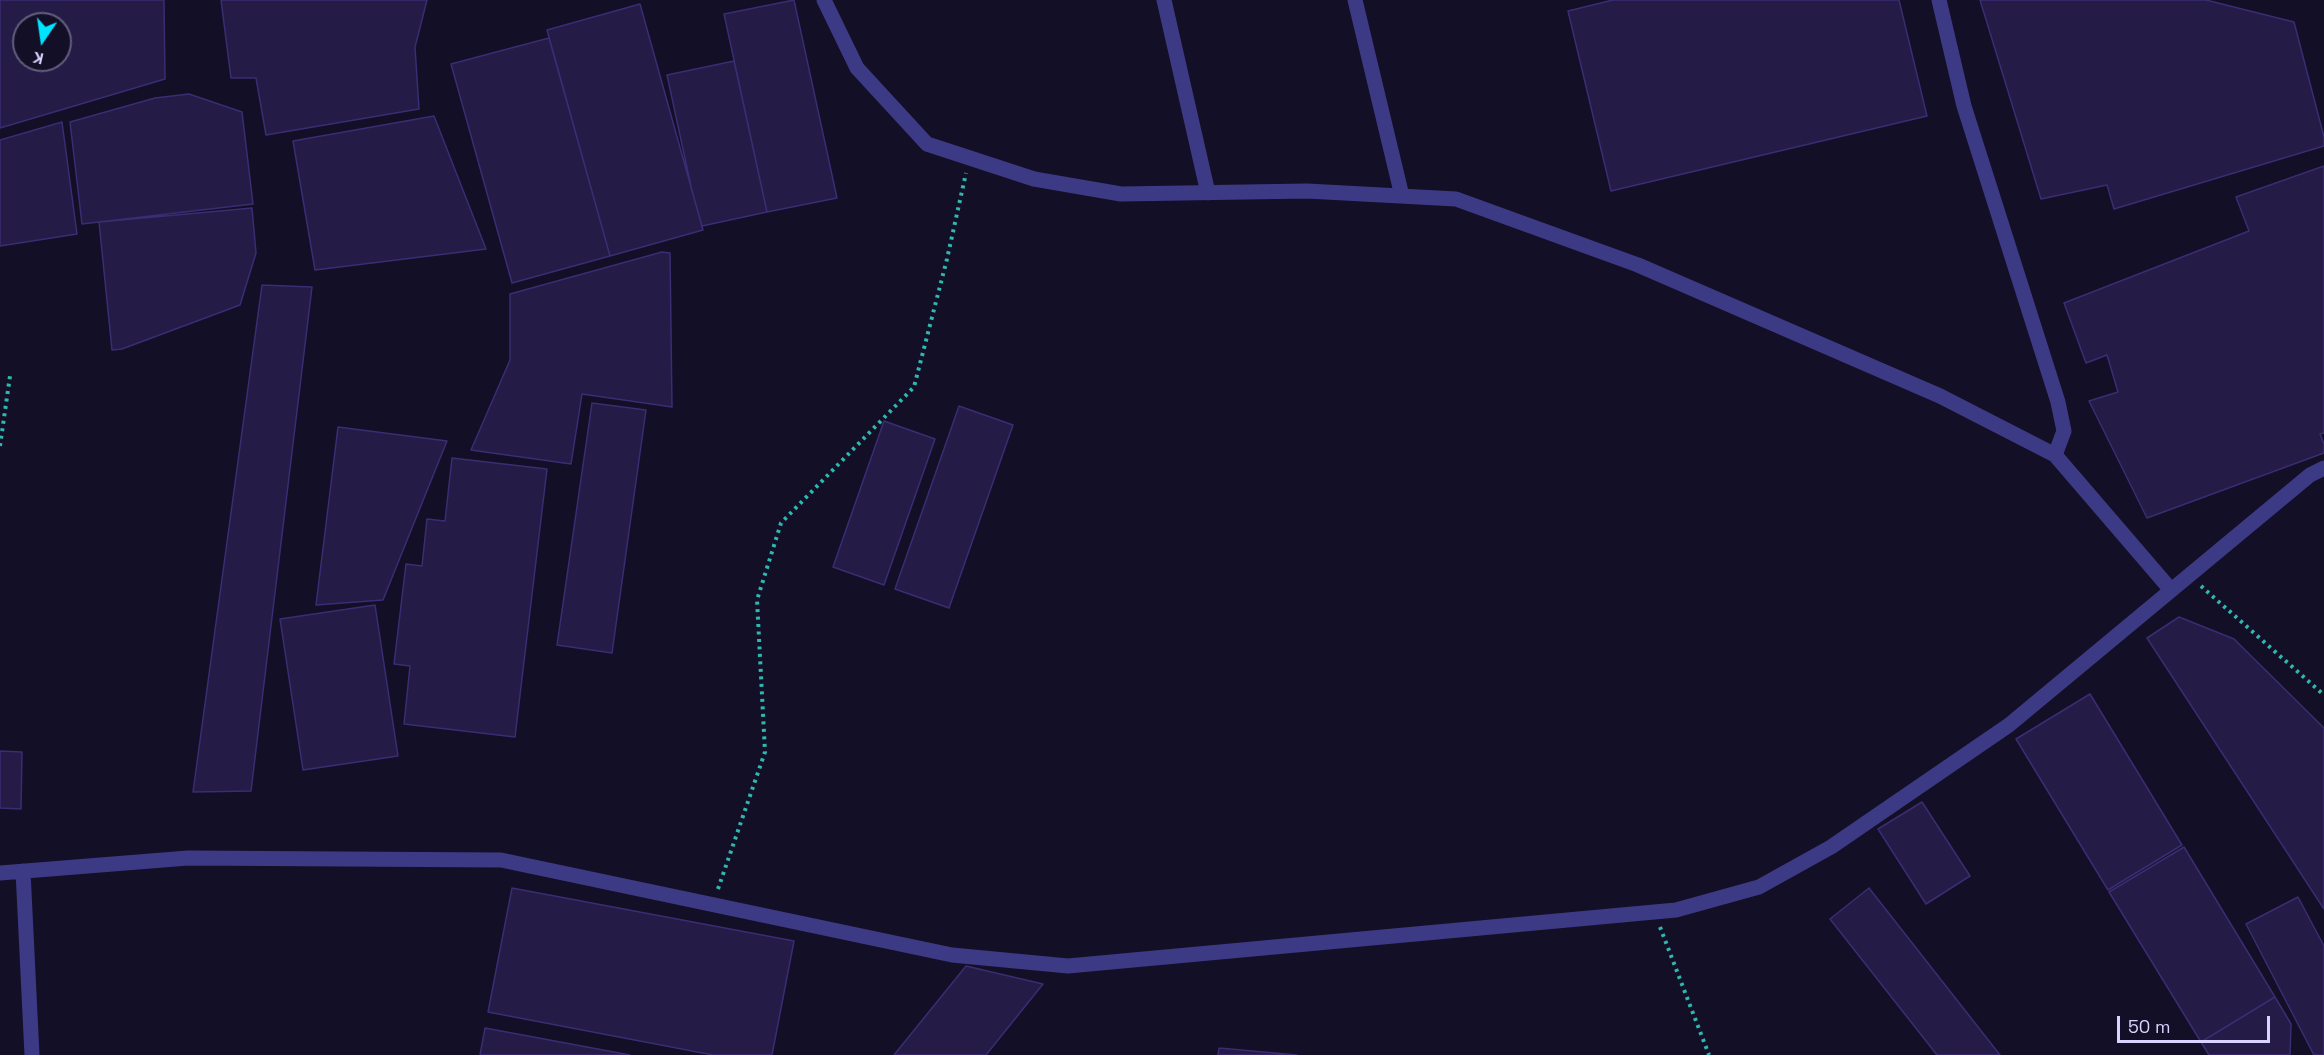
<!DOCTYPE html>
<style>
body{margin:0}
#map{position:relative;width:2324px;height:1055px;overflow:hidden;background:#130f26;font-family:"Space Grotesk",sans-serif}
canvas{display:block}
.north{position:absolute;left:12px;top:12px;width:60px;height:60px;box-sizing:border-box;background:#130f26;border:2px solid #625e7d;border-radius:50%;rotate:193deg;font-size:16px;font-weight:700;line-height:24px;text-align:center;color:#d9d4ff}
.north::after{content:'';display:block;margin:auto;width:21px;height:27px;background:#00e5ff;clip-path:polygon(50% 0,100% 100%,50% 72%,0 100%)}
.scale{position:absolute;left:2117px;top:1016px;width:153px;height:27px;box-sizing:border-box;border:3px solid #d9d4ff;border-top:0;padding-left:8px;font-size:18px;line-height:21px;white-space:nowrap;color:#d9d4ff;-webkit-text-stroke:4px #130f26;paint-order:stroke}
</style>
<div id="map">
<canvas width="2324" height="1055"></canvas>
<div class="north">K</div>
<div class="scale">50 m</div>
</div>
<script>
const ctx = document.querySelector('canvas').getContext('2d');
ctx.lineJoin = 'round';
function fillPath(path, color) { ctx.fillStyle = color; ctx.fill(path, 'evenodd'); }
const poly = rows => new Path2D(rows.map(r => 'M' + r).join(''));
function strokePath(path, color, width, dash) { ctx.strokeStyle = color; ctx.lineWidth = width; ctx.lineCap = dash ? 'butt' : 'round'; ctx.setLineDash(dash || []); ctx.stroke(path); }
const building = poly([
 [0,0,164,0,165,79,0,128,0,0],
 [24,24,60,24,60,60,24,60,24,24],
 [221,0,427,0,415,47,419,109,266,135,256,78,231,78,221,0],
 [794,0,837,198,767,212,724,14,794,0],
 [1613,0,1899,0,1927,116,1611,191,1568,11,1613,0],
 [1980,0,2206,0,2294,22,2324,137,2324,146,2114,209,2107,185,2041,199,1980,0],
 [640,4,703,230,610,256,547,30,640,4],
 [549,38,610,256,512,283,451,64,549,38],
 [734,61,767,212,702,226,692,191,667,75,734,61],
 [189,94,242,112,253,204,82,224,70,122,155,98,189,94],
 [434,116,486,249,315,270,293,141,434,116],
 [62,122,77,234,0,246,0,140,62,122],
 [2324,166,2324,433,2320,434,2324,444,2324,453,2147,518,2089,401,2118,392,2107,355,2086,363,2064,303,2249,231,2236,197,2324,166],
 [252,208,256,253,240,305,122,349,112,350,99,222,252,208],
 [662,252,670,253,672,407,582,394,571,464,471,450,510,360,510,294,662,252],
 [262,285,312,287,251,791,193,792,262,285],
 [592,403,646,410,612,653,557,645,592,403],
 [959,406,1013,425,949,608,895,589,959,406],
 [884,421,935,439,884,585,833,567,884,421],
 [338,427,447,441,383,600,316,605,338,427],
 [452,458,547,469,515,737,404,724,410,666,394,664,406,564,422,566,427,519,445,521,452,458],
 [375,605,398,756,303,770,280,619,375,605],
 [2179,617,2234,639,2324,728,2324,909,2147,638,2179,617],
 [2090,694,2182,845,2108,890,2016,739,2090,694],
 [0,751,22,752,21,809,0,808,0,751],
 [1922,802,1970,876,1926,904,1878,829,1922,802],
 [2184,847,2275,997,2201,1042,2109,892,2184,847],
 [512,888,794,941,772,1055,713,1055,488,1012,512,888],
 [1869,888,2000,1055,1937,1055,1830,919,1869,888],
 [2298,897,2324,946,2324,1055,2314,1055,2246,924,2298,897],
 [966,966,1043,984,986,1055,894,1055,966,966],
 [2275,997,2291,1024,2290,1055,2209,1055,2201,1042,2275,997],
 [485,1028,630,1055,480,1055,485,1028],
 [1219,1048,1297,1055,1218,1055,1219,1048]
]);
fillPath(building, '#241b47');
strokePath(building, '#3b2d73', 1.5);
strokePath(poly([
 [0,446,10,376],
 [2201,586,2324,695],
 [718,889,765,752,757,600,781,523,914,387,947,259,966,173],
 [1660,927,1709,1055]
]), '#2fb8b0', 4, [3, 4.5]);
strokePath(poly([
 [824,0,857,68,927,144,1034,179,1121,194,1307,191,1456,199,1638,265,1940,396,2055,455,2171,590],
 [1164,0,1208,193],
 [1355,0,1402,196],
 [1939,0,1964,106,2058,402,2064,431,2055,455],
 [23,871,32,1055],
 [0,873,188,858,501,860,952,955,1068,966,1676,910,1759,887,1831,847,2009,725,2310,475,2324,468]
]), '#3d3a85', 15);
</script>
